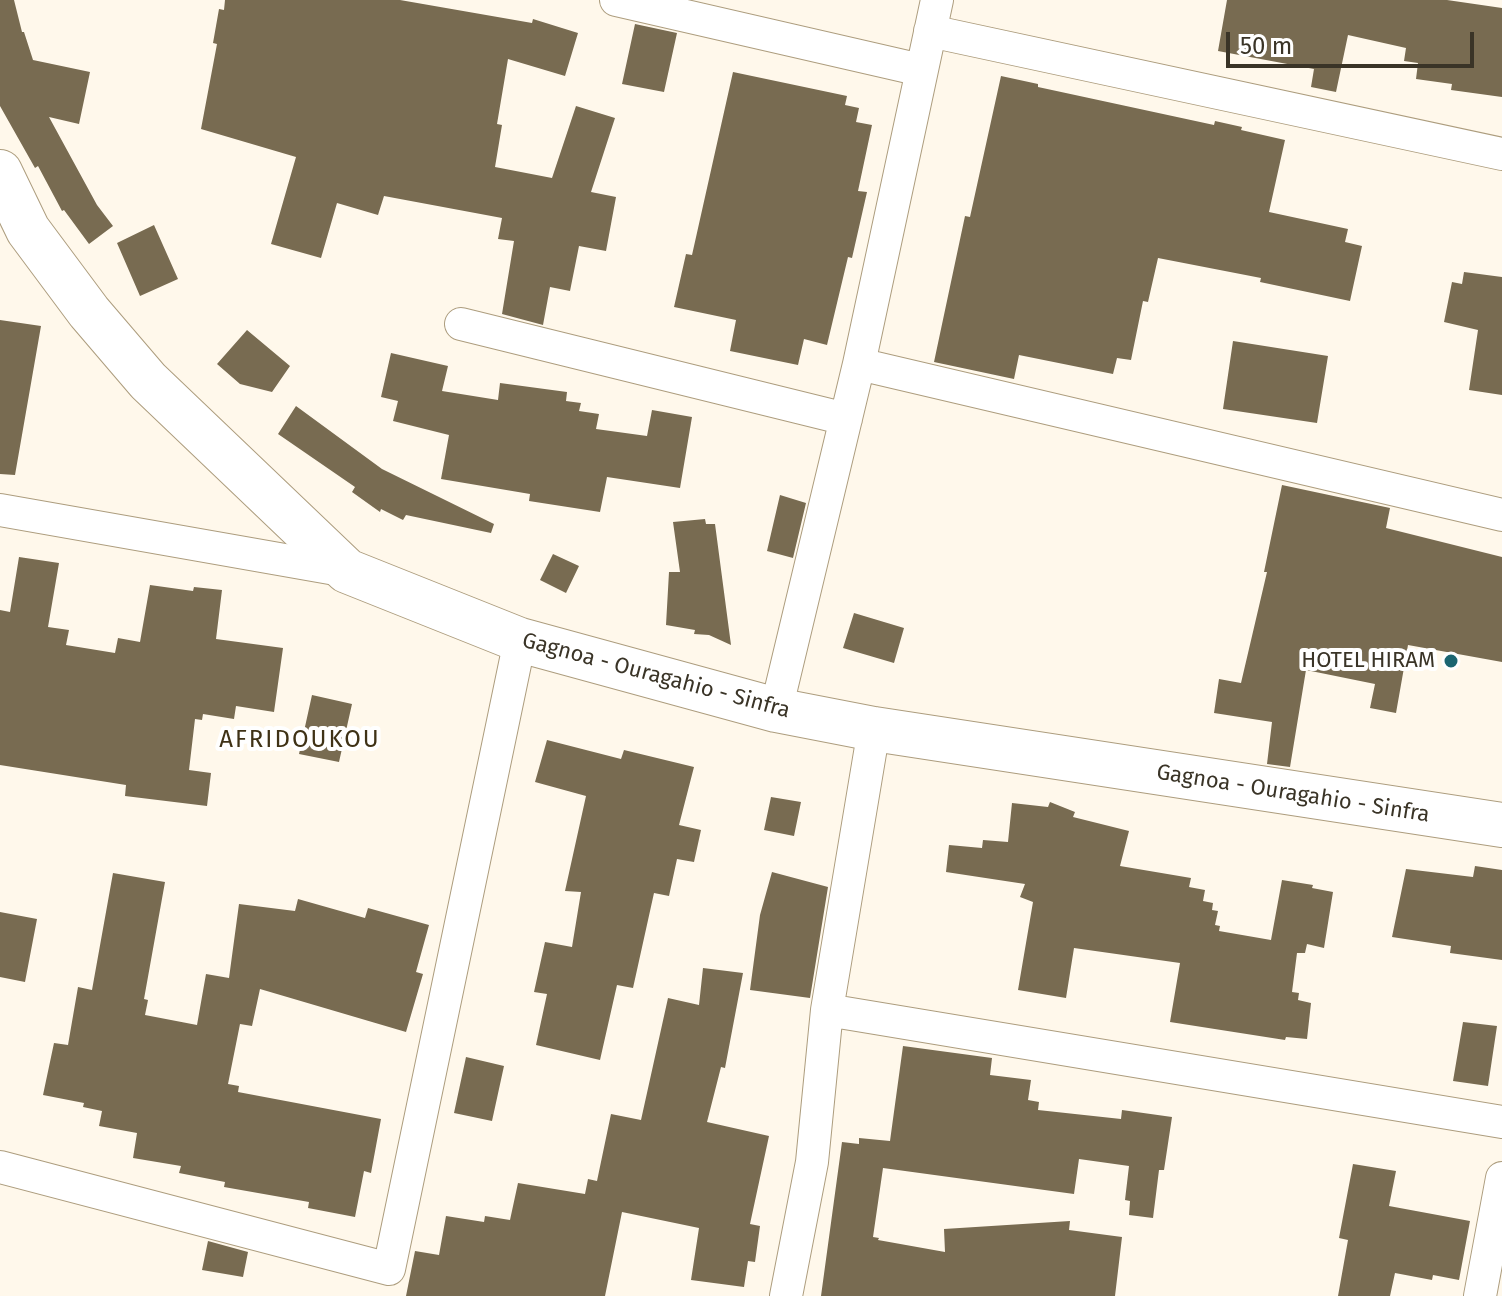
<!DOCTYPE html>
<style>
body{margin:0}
#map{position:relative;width:1502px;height:1296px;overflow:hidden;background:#fff8eb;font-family:"Fira Sans",sans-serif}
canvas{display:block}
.scale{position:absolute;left:1226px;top:32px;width:248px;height:36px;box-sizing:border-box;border:4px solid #3a3427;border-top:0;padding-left:10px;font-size:24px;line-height:28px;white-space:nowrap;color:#3a3427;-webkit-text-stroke:6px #fff;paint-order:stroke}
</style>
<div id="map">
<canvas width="1502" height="1296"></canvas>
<div class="scale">50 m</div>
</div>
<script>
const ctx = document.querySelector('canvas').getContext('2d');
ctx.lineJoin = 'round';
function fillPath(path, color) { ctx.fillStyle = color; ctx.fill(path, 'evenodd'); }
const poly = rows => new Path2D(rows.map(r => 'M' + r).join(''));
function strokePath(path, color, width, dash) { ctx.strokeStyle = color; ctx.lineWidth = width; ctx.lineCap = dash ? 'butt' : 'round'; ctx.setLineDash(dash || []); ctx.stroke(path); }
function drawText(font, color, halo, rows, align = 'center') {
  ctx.font = font + ' "Fira Sans",sans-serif'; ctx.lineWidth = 8; ctx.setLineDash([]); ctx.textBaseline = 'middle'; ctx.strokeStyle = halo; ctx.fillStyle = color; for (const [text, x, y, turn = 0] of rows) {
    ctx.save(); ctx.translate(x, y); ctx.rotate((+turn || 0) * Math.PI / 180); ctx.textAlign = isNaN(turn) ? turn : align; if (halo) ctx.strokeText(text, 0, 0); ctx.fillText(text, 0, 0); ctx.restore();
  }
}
fillPath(poly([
 [0,0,14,0,22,32,24,32,33,60,90,72,79,124,49,117,97,205,113,226,89,244,64,210,62,211,38,166,35,168,0,106],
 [225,0,400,0,532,23,533,19,578,33,565,76,508,59,497,124,502,125,495,167,552,178,576,106,615,118,591,192,616,197,606,251,579,246,570,291,550,287,543,325,502,314,514,241,498,239,502,218,384,196,378,215,337,203,321,258,271,244,296,157,201,129,217,44,213,43,219,9,224,10],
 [1227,0,1447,0,1502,8,1502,97,1451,90,1452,84,1416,79,1418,63,1404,61,1406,48,1348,35,1336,92,1311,87,1314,69,1218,51],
 [635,24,677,33,664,92,622,84],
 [733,72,847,96,845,105,859,108,856,122,872,125,858,191,867,192,852,258,848,257,827,345,804,339,798,365,730,351,736,320,674,307,686,254,692,255],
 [1001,76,1038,84,1038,87,1214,125,1215,121,1242,127,1241,130,1285,140,1269,212,1348,229,1345,242,1362,246,1350,301,1260,282,1261,278,1158,258,1148,302,1143,301,1131,360,1117,358,1113,374,1019,355,1014,379,934,362,965,216,970,217],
 [154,225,178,279,140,296,117,243],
 [1464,272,1502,277,1502,395,1469,390,1478,330,1444,322,1452,282,1462,284],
 [0,320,41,326,15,475,0,474],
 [247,330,290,366,272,392,240,384,217,364],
 [1233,341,1328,356,1317,423,1223,409],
 [391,353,448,366,442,391,498,400,500,383,567,392,566,401,581,403,579,411,599,414,596,429,647,436,652,410,692,417,680,488,607,477,600,512,529,501,530,494,441,479,449,435,393,421,398,401,381,397],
 [296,406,382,469,494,524,491,533,406,515,403,520,381,509,380,512,352,492,355,487,278,434],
 [1282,485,1390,508,1386,528,1502,557,1502,662,1408,645,1396,713,1370,708,1375,684,1306,670,1290,767,1267,764,1272,722,1214,713,1219,679,1241,683,1267,572,1264,572],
 [780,495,806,503,793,558,767,551],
 [705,519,706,524,715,524,731,645,709,635,694,634,695,630,666,625,669,572,680,572,673,522],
 [553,554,579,566,566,593,540,580],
 [19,557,59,563,48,627,69,630,66,645,115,653,118,638,140,642,150,585,193,591,194,587,222,590,216,639,283,648,274,712,236,706,234,719,203,714,202,720,195,719,189,770,211,773,207,806,125,796,126,785,0,765,0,610,10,612],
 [854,613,904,628,894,663,843,648],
 [312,695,352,704,339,762,299,754],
 [547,740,621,759,624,750,694,767,679,825,701,830,694,862,677,859,669,896,654,893,633,988,617,985,600,1060,536,1045,547,994,534,992,545,942,572,947,581,892,565,891,586,796,535,782],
 [771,797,801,802,794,836,764,830],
 [1050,802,1075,812,1073,817,1129,831,1120,866,1191,878,1189,887,1205,890,1203,901,1213,903,1212,910,1218,911,1215,925,1220,926,1219,931,1271,940,1282,880,1313,885,1312,888,1333,892,1324,948,1307,944,1305,953,1297,953,1292,992,1299,993,1298,1000,1311,1003,1307,1039,1286,1037,1285,1040,1170,1022,1180,963,1074,948,1066,998,1018,990,1033,902,1020,897,1025,884,946,872,949,845,982,848,983,840,1008,842,1012,803,1048,807],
 [1475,866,1502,870,1502,960,1450,953,1451,946,1392,937,1406,869,1473,877],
 [772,872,828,887,810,998,750,990,760,915],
 [113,873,165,882,144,999,148,1000,145,1015,197,1025,206,974,229,978,239,904,295,911,298,899,365,918,368,908,429,925,416,972,423,974,406,1032,260,989,252,1026,240,1024,228,1084,239,1086,238,1092,381,1119,371,1173,364,1171,355,1217,308,1208,309,1202,224,1187,225,1182,179,1173,181,1166,133,1158,137,1133,99,1126,102,1111,83,1107,84,1103,43,1095,54,1043,68,1045,78,987,92,990],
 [0,912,37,919,25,982,0,977],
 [703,968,743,973,725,1068,721,1067,707,1122,769,1136,750,1224,760,1226,755,1262,748,1261,744,1287,691,1280,699,1228,622,1212,605,1296,406,1296,415,1251,439,1255,446,1216,484,1222,485,1216,510,1220,518,1183,585,1194,588,1179,597,1181,611,1114,641,1120,668,998,699,1005],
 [1463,1022,1497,1026,1488,1086,1453,1081],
 [903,1046,992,1058,990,1075,1031,1080,1028,1100,1039,1102,1038,1110,1121,1119,1122,1110,1172,1117,1164,1170,1159,1170,1153,1218,1129,1215,1130,1201,1125,1200,1129,1166,1079,1159,1074,1194,883,1168,873,1237,879,1238,878,1240,945,1252,944,1229,1070,1221,1069,1230,1122,1237,1115,1296,821,1296,842,1142,859,1144,859,1138,890,1141],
 [466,1057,504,1066,492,1121,454,1113],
 [1353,1164,1396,1171,1389,1206,1470,1221,1459,1280,1433,1275,1432,1280,1395,1273,1390,1296,1338,1296,1348,1240,1339,1238],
 [208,1241,248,1252,243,1277,202,1270]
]), '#786b51');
const street = poly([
 [616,0,921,70],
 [930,31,1502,154],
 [461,324,846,419],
 [859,364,1502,515],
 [0,510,347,571],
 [776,710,859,364,937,0],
 [827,1010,1502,1122],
 [0,1167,389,1269,520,640],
 [786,1296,812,1162,827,1010,874,729],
 [1480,1296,1502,1178]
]);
const secondary = poly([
 [0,172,28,230,89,312,148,381,347,571,520,640,776,710,874,729,1502,825]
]);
strokePath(street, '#ad9d7e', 34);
strokePath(secondary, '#ad9d7e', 46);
strokePath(street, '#fff', 32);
strokePath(secondary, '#fff', 44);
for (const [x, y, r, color] of [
 [1451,661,8,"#1b6571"]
]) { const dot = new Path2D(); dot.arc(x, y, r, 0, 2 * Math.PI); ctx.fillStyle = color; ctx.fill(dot); strokePath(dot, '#fff', 3); }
drawText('22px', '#3a3427', '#fff', [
 ["HOTEL HIRAM",1435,661]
], 'right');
drawText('22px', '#3a3427', '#fff', [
 ["Gagnoa - Ouragahio - Sinfra",656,676,15],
 ["Gagnoa - Ouragahio - Sinfra",1293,794,9]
]);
ctx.letterSpacing = '2px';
drawText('24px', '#3f3216', '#fff', [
 ["AFRIDOUKOU",300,740]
]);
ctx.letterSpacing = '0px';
</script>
